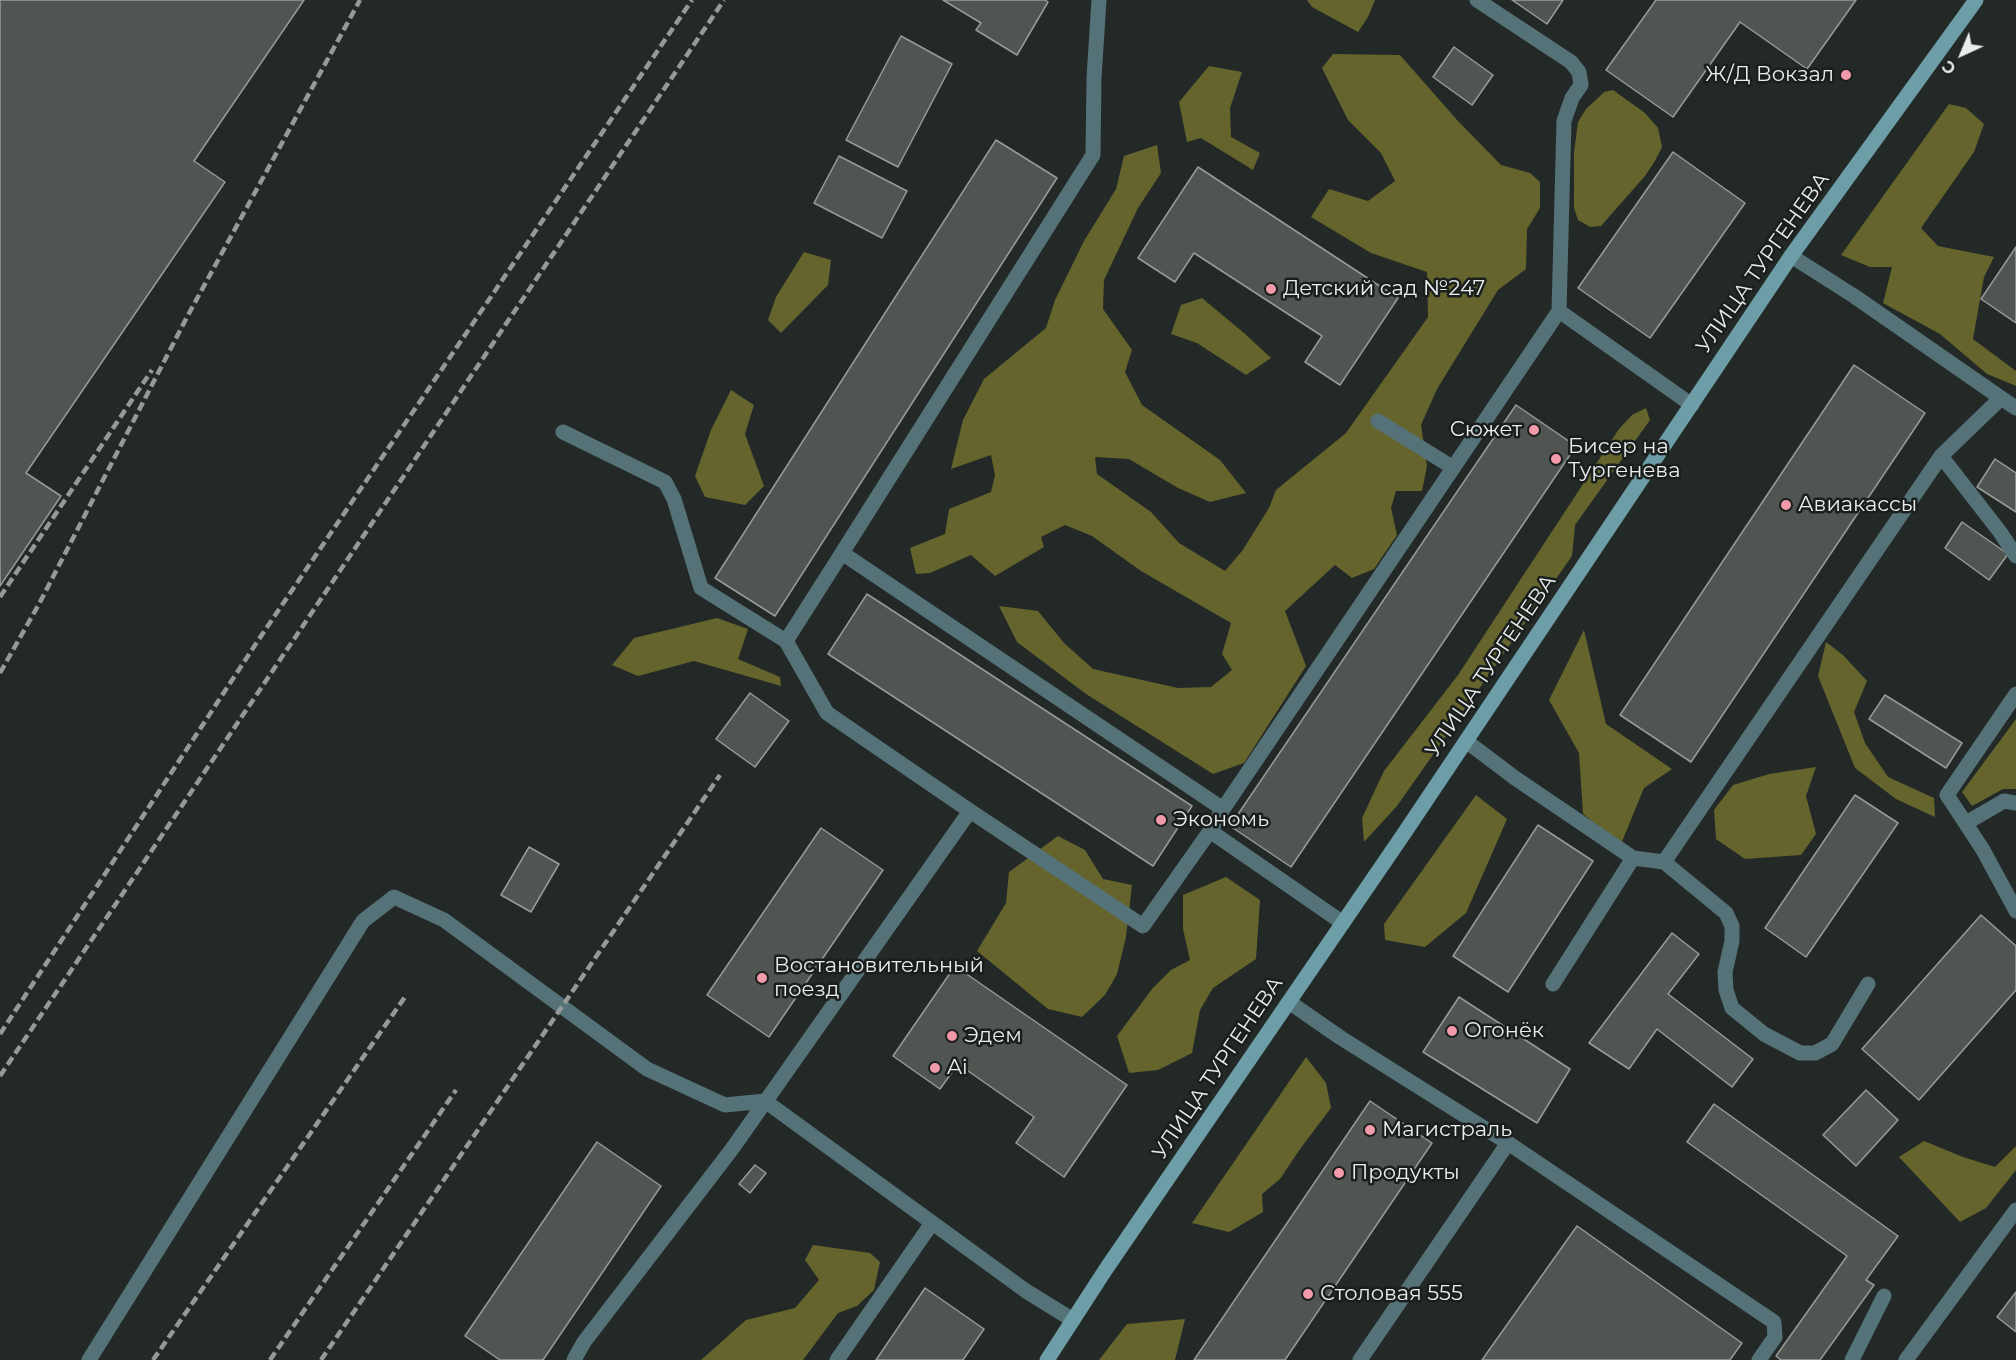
<!DOCTYPE html>
<meta charset="utf-8">
<style>
body{margin:0}
#map{position:relative;width:2016px;height:1360px;overflow:hidden;background:#232927;font-family:Montserrat,sans-serif}
canvas{display:block}
.north{position:absolute;left:1932px;top:24px;width:60px;height:60px;-webkit-text-stroke:4px #1a1f1e;paint-order:stroke;rotate:224deg;font-size:16px;font-weight:700;line-height:24px;text-align:center;color:#e9edec}
.north::after{content:'';display:block;margin:auto;width:21px;height:27px;background:#e9edec;clip-path:polygon(50% 0,100% 100%,50% 72%,0 100%)}
</style>
<div id="map">
<canvas width="2016" height="1360"></canvas>
<div class="north">С</div>
</div>
<script>
const ctx = document.querySelector('canvas').getContext('2d');
ctx.lineJoin = 'round';
function fillPath(path, color) { ctx.fillStyle = color; ctx.fill(path, 'evenodd'); }
const poly = rows => new Path2D(rows.map(r => 'M' + r).join(''));
function strokePath(path, color, width, dash) { ctx.strokeStyle = color; ctx.lineWidth = width; ctx.lineCap = dash ? 'butt' : 'round'; ctx.setLineDash(dash || []); ctx.stroke(path); }
function drawText(font, color, halo, rows, align = 'center') {
  ctx.font = font + ' Montserrat,sans-serif'; ctx.lineWidth = 5; ctx.setLineDash([]); ctx.textBaseline = 'middle'; ctx.strokeStyle = halo; ctx.fillStyle = color; for (const [text, x, y, turn = 0] of rows) {
    ctx.save(); ctx.translate(x, y); ctx.rotate((+turn || 0) * Math.PI / 180); ctx.textAlign = isNaN(turn) ? turn : align; if (halo) ctx.strokeText(text, 0, 0); ctx.fillText(text, 0, 0); ctx.restore();
  }
}
fillPath(poly([
 [1307,0,1375,0,1368,17,1358,32,1312,7],
 [1333,54,1400,55,1457,120,1501,165,1530,173,1540,182,1540,208,1527,229,1526,269,1498,290,1437,389,1421,425,1427,466,1422,491,1396,491,1391,508,1397,535,1374,569,1352,578,1335,565,1285,611,1306,666,1244,763,1213,774,1086,694,1017,642,999,606,1038,611,1064,643,1093,669,1178,688,1211,687,1232,670,1222,654,1231,623,1141,571,1092,536,1065,525,1041,537,1044,547,995,576,971,555,930,573,916,574,910,548,945,534,949,509,991,492,995,475,991,455,951,469,963,420,984,379,1046,328,1055,300,1084,241,1116,189,1124,156,1157,145,1161,173,1138,208,1104,280,1103,309,1132,350,1125,372,1142,405,1220,460,1246,493,1210,502,1178,488,1129,459,1095,457,1097,474,1151,512,1179,543,1225,571,1242,551,1269,508,1276,490,1346,433,1428,317,1427,272,1371,253,1311,217,1329,189,1368,201,1395,181,1381,153,1348,120,1322,68],
 [1209,66,1242,72,1230,108,1231,137,1260,153,1253,170,1201,138,1187,142,1179,102],
 [1613,90,1645,113,1658,128,1662,147,1655,161,1645,176,1601,226,1590,227,1578,220,1574,208,1574,152,1578,122,1586,109,1598,98,1604,92],
 [1949,104,1966,108,1984,124,1974,152,1921,228,1938,246,1994,257,1984,277,1973,339,2016,371,2016,386,1987,374,1940,334,1883,303,1892,267,1870,267,1841,255],
 [804,252,831,260,828,285,781,333,768,320,776,297],
 [1202,298,1244,333,1271,358,1246,375,1197,343,1171,334,1181,305],
 [731,390,754,405,745,434,764,486,745,505,705,497,695,476,711,430],
 [1646,408,1650,420,1575,525,1572,556,1397,806,1364,842,1362,818,1384,771,1458,675,1619,429,1632,415],
 [717,618,748,629,738,659,780,677,781,686,694,661,638,676,612,665,634,638],
 [1584,630,1606,724,1672,769,1644,788,1621,844,1583,814,1579,753,1549,700],
 [1826,642,1843,655,1867,681,1854,712,1865,743,1888,777,1934,798,1935,817,1896,799,1855,768,1818,676],
 [2016,719,2016,789,2003,789,1972,806,1962,792],
 [1816,767,1806,796,1816,834,1801,855,1745,859,1716,839,1714,810,1733,785,1769,774],
 [1476,795,1507,819,1466,913,1425,947,1385,940,1384,924],
 [1058,836,1085,850,1103,879,1132,885,1126,937,1117,974,1105,995,1082,1017,1048,1009,977,951,1006,903,1009,872],
 [1226,877,1260,900,1256,959,1213,988,1200,1010,1192,1053,1158,1070,1129,1073,1117,1036,1152,989,1171,970,1190,960,1183,929,1183,895],
 [1306,1057,1326,1083,1331,1108,1300,1149,1280,1179,1262,1194,1263,1212,1229,1232,1192,1223],
 [1924,1141,1963,1157,1995,1167,2016,1146,2016,1170,1986,1208,1960,1222,1899,1157],
 [813,1245,870,1253,880,1262,874,1290,857,1306,838,1313,803,1360,701,1360,746,1320,795,1308,819,1280,805,1260],
 [1185,1319,1175,1360,1099,1360,1127,1324]
]), '#64642c');
const building = poly([
 [0,0,304,0,194,161,225,182,26,473,61,496,0,586,0,0],
 [943,0,1045,0,1048,2,1017,55,976,30,981,23,943,0],
 [1512,0,1563,0,1547,24,1512,0],
 [1656,0,1856,0,1807,69,1740,22,1673,117,1606,70,1656,0],
 [901,36,952,64,898,167,846,140,901,36],
 [1454,47,1493,75,1472,105,1433,77,1454,47],
 [996,140,1057,178,775,616,715,578,996,140],
 [1673,152,1745,203,1650,338,1578,288,1673,152],
 [839,156,907,191,882,238,814,203,839,156],
 [1198,167,1398,298,1340,385,1305,362,1322,336,1194,253,1175,282,1138,258,1198,167],
 [2016,247,2016,323,1981,299,2016,247],
 [1854,365,1925,413,1691,762,1620,715,1854,365],
 [1516,405,1576,446,1291,867,1230,826,1516,405],
 [1995,459,2016,473,2016,512,1977,487,1995,459],
 [1962,522,2008,554,1989,580,1945,548,1962,522],
 [867,594,1192,806,1153,866,828,654,867,594],
 [750,693,789,721,755,767,716,739,750,693],
 [1885,695,1962,743,1946,768,1869,719,1885,695],
 [1855,795,1898,823,1806,957,1765,928,1855,795],
 [1538,825,1593,861,1508,992,1453,956,1538,825],
 [821,828,883,870,769,1037,707,995,821,828],
 [529,847,559,864,531,912,501,895,529,847],
 [1981,915,2016,946,2016,990,1919,1100,1862,1049,1981,915],
 [1672,933,1699,954,1668,994,1753,1059,1732,1087,1657,1029,1629,1069,1589,1043,1672,933],
 [955,966,1127,1085,1064,1177,1016,1143,1034,1117,958,1064,940,1089,893,1056,955,966],
 [1459,997,1570,1069,1537,1123,1423,1052,1459,997],
 [1866,1090,1898,1120,1856,1166,1823,1135,1866,1090],
 [1370,1101,1432,1143,1285,1360,1194,1360,1370,1101],
 [1714,1104,1898,1236,1866,1280,1874,1285,1820,1360,1781,1360,1776,1356,1847,1256,1687,1142,1714,1104],
 [597,1142,661,1186,543,1360,500,1360,465,1336,597,1142],
 [755,1165,766,1173,750,1193,739,1184,755,1165],
 [1577,1226,1742,1343,1730,1360,1482,1360,1577,1226],
 [925,1288,984,1329,963,1360,876,1360,925,1288],
 [2016,1292,2016,1332,1997,1317,2016,1292]
]);
fillPath(building, '#515551');
strokePath(building, '#989c98', 1.5);
strokePath(poly([
 [1099,0,1094,78,1093,155,842,553,1223,809],
 [1477,0,1571,62,1579,72,1581,85,1572,98,1564,121,1559,311,1692,405],
 [2001,398,2016,408],
 [1378,421,1452,467],
 [563,432,665,482,674,499,701,588,786,641],
 [1941,456,2000,532,2016,556],
 [842,553,786,641,827,713,970,811,1143,926,1210,831],
 [2016,694,1947,795,1983,850,2016,911],
 [1466,741,1515,778,1633,858,1664,862,1726,913,1732,926,1732,941,1725,972,1726,990,1732,1008,1764,1034,1800,1053,1815,1053,1832,1044,1868,984],
 [1966,823,2004,801,2016,803],
 [1664,862,1941,456,2001,398,1854,296,1791,256],
 [1343,923,1210,831,1223,809,1559,311],
 [1553,984,1633,858],
 [1289,1002,1341,1038,1508,1143,1360,1360],
 [1508,1143,1774,1322,1775,1337,1759,1360],
 [89,1360,363,921,394,897,444,920,647,1069,725,1105,765,1101,1026,1291,1073,1320],
 [574,1360,584,1342,732,1149,970,811],
 [837,1360,932,1223],
 [1852,1360,1884,1296]
]), '#557278', 15);
strokePath(poly([
 [1906,1360,2016,1210]
]), '#557278', 15);
strokePath(poly([
 [1047,1360,1106,1269,1403,835,1791,256,1976,0]
]), '#6d9da6', 15);
strokePath(poly([
 [0,597,152,370],
 [0,673,39,604,187,317,360,0],
 [0,1034,259,639,692,0],
 [0,1076,724,0],
 [153,1360,407,994],
 [270,1360,456,1090],
 [321,1360,720,775]
]), '#959a99', 4.5, [9, 4.5]);
for (const [x, y, r, color] of [
 [1846,75,6,"#f39aaa"],
 [1271,289,6,"#f39aaa"],
 [1534,430,6,"#f39aaa"],
 [1556,459,6,"#f39aaa"],
 [1786,505,6,"#f39aaa"],
 [1161,820,6,"#f39aaa"],
 [762,978,6,"#f39aaa"],
 [1452,1031,6,"#f39aaa"],
 [952,1036,6,"#f39aaa"],
 [935,1068,6,"#f39aaa"],
 [1370,1130,6,"#f39aaa"],
 [1339,1173,6,"#f39aaa"],
 [1308,1294,6,"#f39aaa"]
]) { const dot = new Path2D(); dot.arc(x, y, r, 0, 2 * Math.PI); ctx.fillStyle = color; ctx.fill(dot); strokePath(dot, '#1a1f1e', 2); }
drawText('21px', '#e9edec', '#1a1f1e', [
 ["Ж/Д Вокзал",1834,75,"right"],
 ["Детский сад №247",1283,289],
 ["Сюжет",1522,430,"right"],
 ["Бисер на",1568,447],
 ["Тургенева",1568,471],
 ["Авиакассы",1798,505],
 ["Экономь",1173,820],
 ["Востановительный",774,966],
 ["поезд",774,990],
 ["Огонёк",1464,1031],
 ["Эдем",964,1036],
 ["Ai",947,1068],
 ["Магистраль",1382,1130],
 ["Продукты",1351,1173],
 ["Столовая 555",1320,1294]
], 'left');
drawText('21px', '#e9edec', '#1a1f1e', [
 ["УЛИЦА ТУРГЕНЕВА",1763,263,-55],
 ["УЛИЦА ТУРГЕНЕВА",1491,666,-56],
 ["УЛИЦА ТУРГЕНЕВА",1218,1068,-56]
]);
</script>
